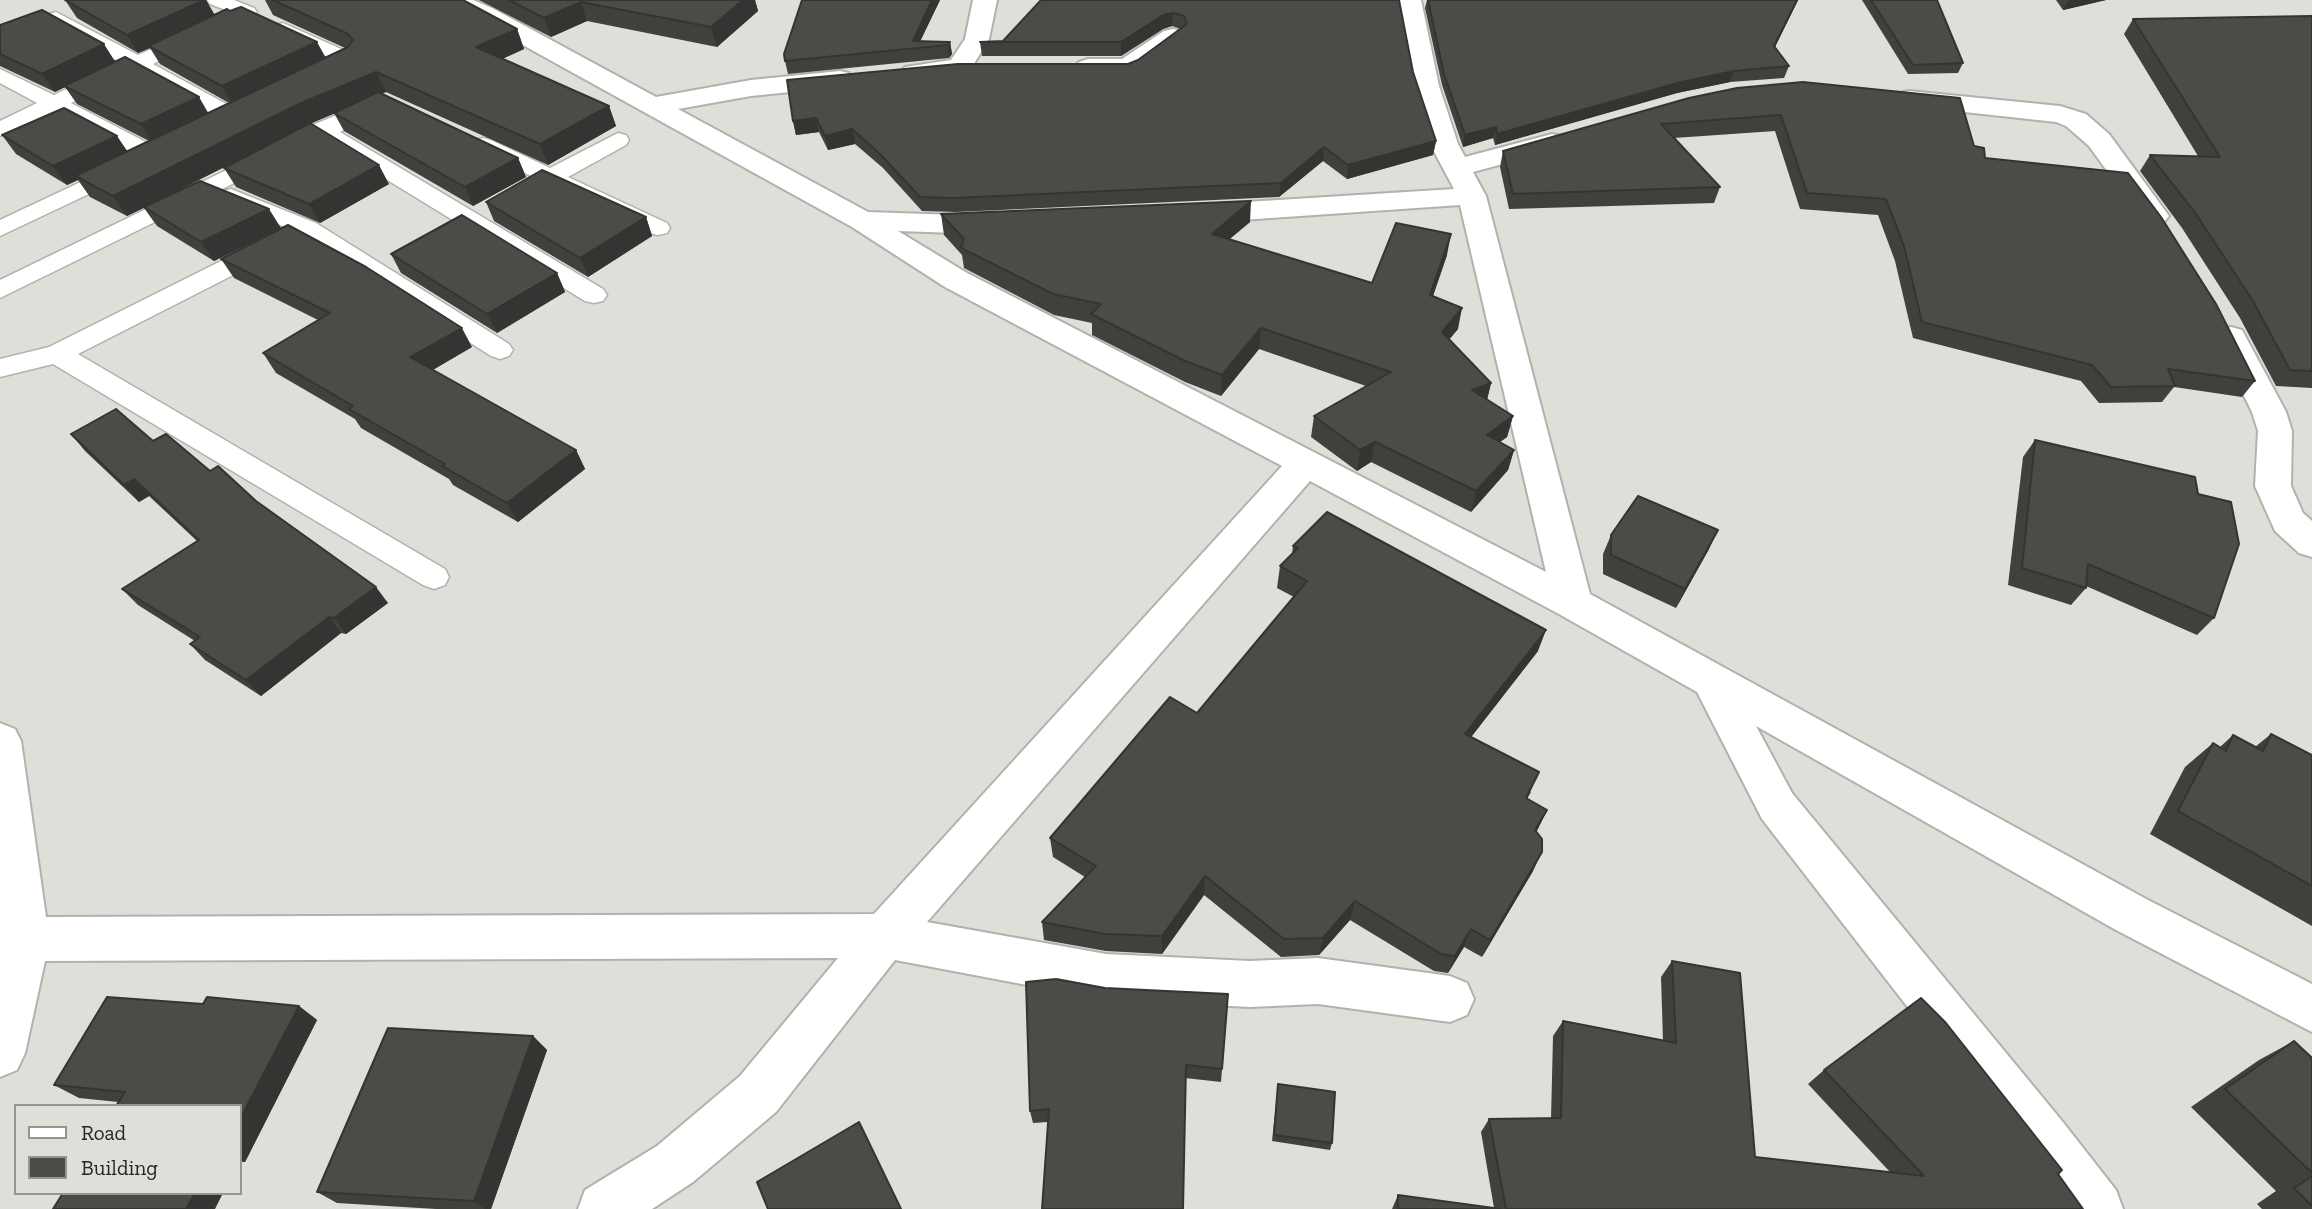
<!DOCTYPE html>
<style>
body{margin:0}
#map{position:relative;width:2312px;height:1209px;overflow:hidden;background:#dedfd9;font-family:"Zilla Slab",serif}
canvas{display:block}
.legend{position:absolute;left:14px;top:1104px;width:228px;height:91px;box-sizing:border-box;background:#dedfd9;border:2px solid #949591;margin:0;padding:9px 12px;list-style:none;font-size:21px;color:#262624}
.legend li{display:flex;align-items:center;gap:14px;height:35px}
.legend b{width:35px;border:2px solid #949591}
</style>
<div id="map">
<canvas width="2312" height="1209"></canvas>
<ul class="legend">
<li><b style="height:9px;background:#fff"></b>Road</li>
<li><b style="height:19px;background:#4b4c47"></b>Building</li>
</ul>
</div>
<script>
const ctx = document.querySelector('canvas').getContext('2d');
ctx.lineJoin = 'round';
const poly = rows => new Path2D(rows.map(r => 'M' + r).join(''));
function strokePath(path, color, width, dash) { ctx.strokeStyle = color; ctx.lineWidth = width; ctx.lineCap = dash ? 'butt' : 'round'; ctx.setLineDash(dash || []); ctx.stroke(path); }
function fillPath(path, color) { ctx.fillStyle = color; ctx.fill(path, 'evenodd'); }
const lane = poly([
 [207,0,234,0,254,8,257,12,254,16,247,18,210,4,207,0],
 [56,12,138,55,184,34,198,34,201,38,198,42,153,64,241,112,244,117,241,122,233,124,225,122,137,72,71,103,161,150,164,155,161,160,145,160,54,112,0,136,0,121,37,103,0,83,0,69,54,95,121,63,49,22,46,18,49,14,56,12],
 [283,23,357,56,360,60,336,75,322,75,318,71,322,67,334,60,276,33,273,29,276,25,283,23],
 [379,97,387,99,390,104,387,109,340,132,603,289,607,295,603,301,594,303,585,301,322,140,0,298,0,280,311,129,313,125,379,97],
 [618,133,626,135,629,140,626,145,568,177,667,223,670,228,667,233,658,235,649,233,551,186,536,192,528,190,524,185,533,177,475,150,472,145,475,140,483,138,491,140,550,168,618,133],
 [121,163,129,165,133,170,129,175,0,236,0,220,121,163],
 [231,189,316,223,509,344,513,350,509,356,500,359,491,356,306,238,78,354,445,569,449,577,445,585,434,589,423,585,53,364,0,377,0,359,49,347,287,228,223,201,219,196,223,191,231,189]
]);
const street = poly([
 [440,0,473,0,492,8,656,97,751,80,840,71,849,73,853,79,849,85,840,87,751,96,678,109,868,212,956,215,995,212,1005,215,1010,221,1005,227,995,230,956,233,898,231,967,273,1546,572,1460,205,1198,223,1188,220,1183,214,1188,208,1198,205,1454,189,1430,144,1413,86,1397,0,1421,0,1439,86,1458,144,1465,157,1552,134,1562,136,1566,142,1562,148,1473,172,1486,196,1590,594,2148,900,2312,984,2312,1032,2116,930,1756,726,1792,793,2062,1121,2116,1190,2123,1209,2064,1209,1762,819,1697,692,1559,614,1310,481,927,922,1106,954,1250,961,1318,958,1450,976,1467,983,1474,999,1467,1015,1450,1022,1318,1004,1250,1007,1106,1000,895,960,776,1112,693,1182,652,1209,578,1209,585,1190,657,1146,740,1076,838,958,45,961,25,1053,17,1070,0,1077,0,723,15,729,21,741,46,917,874,914,1282,466,945,287,852,227,474,18,443,5,440,0],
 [973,0,997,0,989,39,969,72,914,80,905,77,901,72,905,67,951,60,965,39,973,0],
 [1173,29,1182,31,1185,36,1182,41,1137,72,1088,75,1079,72,1075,67,1079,62,1088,59,1122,59,1164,31,1173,29],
 [1909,91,2060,106,2086,114,2109,134,2169,216,2164,222,2154,225,2144,222,2089,146,2066,126,2056,122,1900,105,1896,99,1900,93,1909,91],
 [2231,327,2242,330,2286,412,2292,431,2291,486,2303,513,2312,521,2312,557,2299,553,2275,531,2255,486,2258,431,2252,412,2215,337,2220,330,2231,327]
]);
strokePath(lane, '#b1b2ac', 3);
strokePath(street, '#b1b2ac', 4);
fillPath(lane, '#fff');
fillPath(street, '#fff');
fillPath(poly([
 [65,0,206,0,214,15,325,57,345,48,273,15,265,0,463,0,517,29,524,49,502,59,609,106,616,126,548,165,386,92,381,94,518,158,526,177,473,206,344,131,334,113,310,124,389,184,320,223,236,187,224,168,276,141,163,198,281,228,214,261,157,226,144,208,127,216,90,197,78,180,67,185,16,154,2,135,128,151,149,141,77,104,65,87,55,92,0,66,0,25,115,61,208,113,229,103,160,64,150,48,138,53,77,18],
 [479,0,755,0,758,11,717,47,587,21,551,37],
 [940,0,920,41,950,42,952,54,949,58,788,74,785,61],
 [1041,0,1399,0,1413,72,1436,141,1433,155,1347,179,1323,161,1279,197,956,212,922,211,883,168,855,144,828,150,819,132,796,135,793,121,1128,64,1138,60,1181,29,1172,26,1163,29,1121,56,982,56,980,42,1003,41],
 [1427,0,1798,0,1775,47,1789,66,1784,78,1730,82,1677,93,1495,145,1493,138,1463,147,1442,85,1425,8],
 [1862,0,1937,0,1963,63,1958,73,1908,74],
 [2056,0,2106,0,2063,10],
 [2312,16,2312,388,2276,386,2240,318,2182,228,2140,171,2150,155,2198,156,2124,34,2133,19],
 [1689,98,1974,146,1985,158,2255,381,2242,397,2174,387,2162,402,2099,403,2081,381,1913,338,1895,261,1878,215,1800,209,1775,131,1674,138,1720,187,1714,203,1509,209,1500,167,1503,151],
 [486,202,646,217,652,236,588,277,494,221],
 [941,214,1250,222,1229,239,1372,283,1447,255,1433,296,1458,329,1449,339,1491,383,1487,400,1513,416,1507,437,1500,442,1514,450,1508,470,1471,512,1371,462,1357,471,1311,437,1314,416,1366,386,1259,349,1221,396,1185,382,1092,335,1092,323,1054,315,964,268,962,255,944,235],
 [391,254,557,273,565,292,497,333,401,273],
 [221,259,472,347,432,370,576,450,585,469,518,522,453,485,449,479,361,428,355,419,276,373,263,353,318,320,234,278],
 [71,434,153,441,210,471,256,501,388,603,346,634,341,633,261,696,205,660,190,644,195,641,138,605,122,589,197,541,149,496,139,502,85,451],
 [2035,440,2214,618,2197,635,2086,586,2086,588,2071,605,2008,585,2023,457],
 [1611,535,1709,549,1676,608,1603,574,1603,554],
 [1293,546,1538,651,1471,737,1531,792,1527,799,1547,810,1536,832,1533,871,1482,957,1464,947,1448,973,1434,971,1350,920,1319,955,1281,957,1204,895,1162,954,1106,951,1044,940,1042,922,1085,877,1053,857,1050,838,1197,713,1294,597,1277,588,1280,566,1292,554],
 [2271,734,2312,755,2312,926,2150,834,2185,767,2213,743,2220,747,2233,735,2255,747],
 [1672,961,1755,1157,1890,1172,1808,1084,1824,1070,2058,1174,2083,1209,1392,1209,1398,1195,1494,1208,1481,1132,1489,1119,1551,1119,1553,1036,1563,1021,1663,1041,1661,977],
 [1105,988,1222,1069,1221,1082,1185,1078,1048,1122,1033,1123,1030,1111],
 [203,1004,299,1006,317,1020,245,1162,240,1162,240,1106,118,1102,79,1098,54,1085],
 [533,1036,547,1050,491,1209,436,1209,337,1203,317,1192],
 [2294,1041,2312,1058,2312,1209,2262,1209,2257,1204,2276,1191,2191,1107,2259,1060],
 [1278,1084,1332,1143,1330,1150,1272,1141]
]), '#40413d');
fillPath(poly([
 [204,0,206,0,216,17,148,46,150,48,138,53,127,35],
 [743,0,755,0,758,11,717,47,711,27],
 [932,0,940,0,917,48,913,41],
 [1797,0,1798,0,1770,57,1774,46],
 [2072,0,2106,0,2063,10,2068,1],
 [581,2,587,21,551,37,544,18],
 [1173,13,1172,26,1163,29,1121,56,1121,42,1163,15],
 [517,29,524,49,484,67,476,47],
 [317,42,327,60,233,105,222,86],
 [950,42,952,54,949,58,948,45],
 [104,44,116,63,64,86,65,87,55,92,42,74],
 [1734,71,1730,82,1677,93,1495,145,1497,134,1681,82],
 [376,72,386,92,312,123,127,216,113,196,301,103],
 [199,97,210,116,153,143,141,124],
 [609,106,616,126,548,165,540,144],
 [816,118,819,132,796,135,793,121],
 [1496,127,1493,138,1463,147,1465,135],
 [852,129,855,144,828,150,825,136],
 [117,136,130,155,75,176,78,180,67,185,53,166],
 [1436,141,1433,155,1347,179,1348,165],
 [1324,147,1323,161,1279,197,1281,183],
 [518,158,526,177,473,206,465,187],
 [379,165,389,184,320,223,309,204],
 [1251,201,1250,222,1211,255,1212,234],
 [269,209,281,228,214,261,201,242],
 [646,217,652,236,588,277,580,258],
 [1451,234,1447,255,1426,316,1430,295],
 [557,273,565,292,497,333,487,314],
 [1462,308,1458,329,1438,353,1442,332],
 [462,328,472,347,421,377,410,357],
 [1261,328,1259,349,1221,396,1222,375],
 [1491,383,1486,404,1472,390],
 [1513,416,1507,437,1482,455,1487,435],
 [1375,442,1371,462,1357,471,1360,450],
 [576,450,585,469,518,522,507,503],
 [1514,450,1508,470,1471,512,1476,491],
 [134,479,149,496,139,502,124,485],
 [1718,530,1709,549,1676,608,1685,589],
 [376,587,388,603,346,634,334,618],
 [329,617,341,633,261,696,246,680],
 [1546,630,1538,651,1458,754,1465,734],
 [1547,810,1538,829,1526,849,1535,830],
 [1542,852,1533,871,1482,957,1490,940],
 [1205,876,1204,895,1162,954,1162,936],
 [1355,901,1350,920,1319,955,1323,938],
 [1471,929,1464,947,1448,973,1455,956],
 [299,1006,317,1020,245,1162,240,1159,240,1119],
 [533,1036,547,1050,491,1209,485,1209,474,1201],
 [195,1193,223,1193,215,1209,186,1209]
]), '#343532');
const building = poly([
 [65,0,204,0,127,35,65,0],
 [273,0,463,0,517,29,476,47,609,106,540,144,376,72,301,103,113,196,75,176,348,47,353,40,348,34,273,0],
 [509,0,743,0,711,27,581,2,544,18,509,0],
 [802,0,932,0,913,41,950,42,948,45,785,61,784,54,802,0],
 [1041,0,1399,0,1413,72,1436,141,1348,165,1324,147,1281,183,954,198,920,197,880,154,852,129,825,136,816,118,793,121,787,80,958,64,1128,64,1138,60,1187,24,1184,16,1173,13,1163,15,1121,42,980,42,1003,41,1041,0],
 [1428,0,1797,0,1774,46,1789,66,1734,71,1681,82,1497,134,1496,127,1465,135,1444,74,1428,0],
 [1871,0,1937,0,1963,63,1913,65,1871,0],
 [241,7,317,42,222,86,148,46,227,9,230,11,241,7],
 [42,10,104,44,42,74,0,54,0,25,42,10],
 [2312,16,2312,371,2290,370,2253,301,2194,211,2150,155,2220,157,2133,19,2312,16],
 [125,57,199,97,141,124,64,86,125,57],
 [1803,82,1960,98,1974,146,1984,148,1985,158,2128,173,2161,217,2216,304,2255,381,2168,369,2175,386,2111,387,2092,365,1922,322,1904,246,1886,199,1807,193,1781,115,1661,124,1720,187,1513,194,1503,151,1689,98,1737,88,1803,82],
 [378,92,518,158,465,187,334,113,378,92],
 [64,108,117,136,53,166,2,135,64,108],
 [310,123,379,165,309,204,224,168,310,123],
 [542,170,646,217,580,258,486,202,542,170],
 [200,181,269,209,201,242,144,207,200,181],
 [1251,201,1212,234,1372,283,1396,223,1451,234,1430,295,1462,308,1442,332,1491,383,1472,390,1513,416,1487,435,1514,450,1476,491,1375,442,1360,450,1314,416,1391,372,1261,328,1222,375,1185,361,1091,314,1101,304,1053,294,965,250,961,247,964,239,941,214,1251,201],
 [462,215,557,273,487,314,391,254,462,215],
 [288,225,366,267,462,328,410,357,576,450,507,503,442,466,445,464,349,409,353,406,263,353,330,313,221,259,288,225],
 [116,409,153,441,166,434,210,471,218,466,256,501,376,587,334,618,329,617,246,680,190,644,200,637,122,589,199,540,134,479,124,485,71,434,116,409],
 [2035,440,2195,477,2198,494,2231,502,2239,544,2214,618,2088,564,2086,588,2022,568,2035,440],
 [1638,496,1718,530,1685,589,1611,555,1611,535,1638,496],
 [1327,512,1546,630,1465,734,1539,772,1526,798,1547,810,1535,830,1542,839,1542,852,1490,940,1471,929,1455,956,1441,954,1355,901,1323,938,1284,939,1205,876,1162,936,1105,934,1042,922,1096,866,1050,838,1170,697,1197,713,1307,581,1280,566,1298,548,1293,546,1327,512],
 [2271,734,2312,755,2312,886,2178,811,2213,743,2226,751,2233,735,2263,751,2271,734],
 [1672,961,1740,973,1755,1157,1924,1176,1824,1070,1921,998,1946,1023,2062,1170,2058,1174,2083,1209,1506,1209,1489,1119,1561,1118,1563,1021,1676,1043,1672,961],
 [1056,979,1105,988,1228,994,1222,1069,1186,1065,1183,1209,1042,1209,1049,1109,1030,1111,1026,982,1056,979],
 [107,997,203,1004,207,997,299,1006,240,1119,240,1106,116,1106,125,1092,54,1085,107,997],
 [388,1028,533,1036,474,1201,317,1192,388,1028],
 [2294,1041,2312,1058,2312,1173,2225,1089,2294,1041],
 [1278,1084,1335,1092,1332,1143,1274,1135,1278,1084],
 [859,1122,901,1209,768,1209,757,1182,859,1122],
 [2312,1176,2312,1206,2294,1188,2312,1176],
 [63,1193,195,1193,186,1209,53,1209,63,1193],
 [1398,1195,1501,1209,1398,1209,1398,1195]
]);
fillPath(building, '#4b4c47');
strokePath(building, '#343532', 2);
</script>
